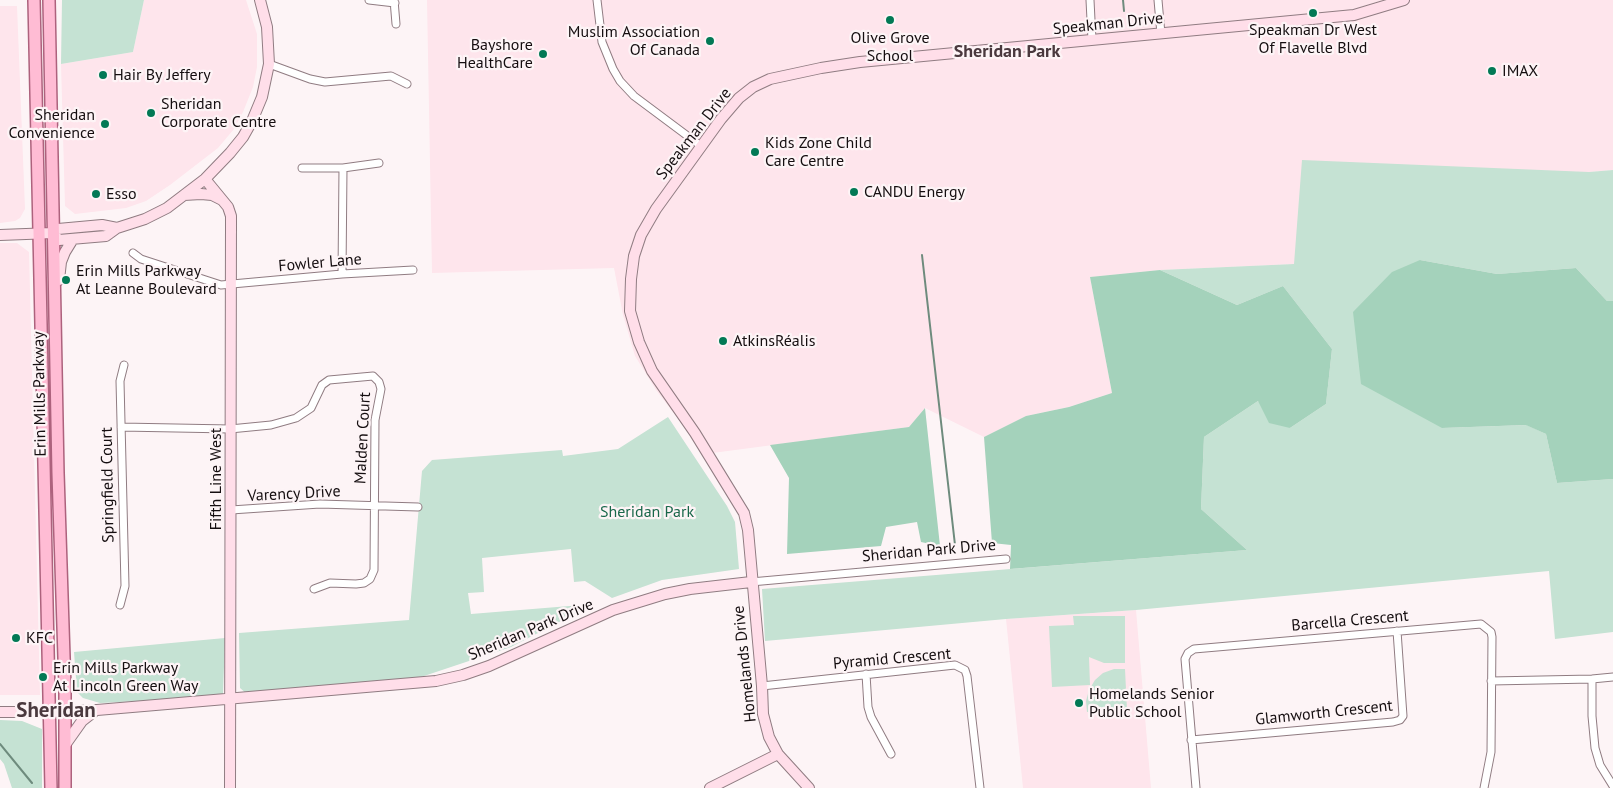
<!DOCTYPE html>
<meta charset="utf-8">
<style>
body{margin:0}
canvas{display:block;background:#fdf4f6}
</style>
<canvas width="1613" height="788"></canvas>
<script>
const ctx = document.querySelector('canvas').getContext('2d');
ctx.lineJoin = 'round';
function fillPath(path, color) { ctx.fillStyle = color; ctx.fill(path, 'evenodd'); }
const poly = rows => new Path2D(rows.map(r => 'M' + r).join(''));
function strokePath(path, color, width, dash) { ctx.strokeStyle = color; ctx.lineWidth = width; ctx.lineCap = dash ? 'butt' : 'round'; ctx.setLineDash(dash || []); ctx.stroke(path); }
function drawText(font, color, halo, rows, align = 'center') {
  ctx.font = font + ' "PT Sans",sans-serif'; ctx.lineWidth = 4.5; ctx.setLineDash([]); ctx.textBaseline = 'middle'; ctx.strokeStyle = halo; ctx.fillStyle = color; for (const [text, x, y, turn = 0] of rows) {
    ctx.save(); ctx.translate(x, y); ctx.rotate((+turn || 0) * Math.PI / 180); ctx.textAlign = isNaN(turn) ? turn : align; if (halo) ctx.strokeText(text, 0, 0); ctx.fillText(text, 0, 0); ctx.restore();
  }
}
fillPath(poly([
 [144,0,246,0,257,34,257,67,253,87,243,112,234,129,218,148,170,185,146,201,126,208,75,214,65,206,61,64,133,52],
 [427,0,1613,0,1613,170,1589,172,1295,264,1160,270,1090,277,1112,393,1069,407,1026,416,984,437,925,408,909,427,705,454,656,390,635,356,623,315,614,268,432,273],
 [0,6,17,6,25,209,20,218,15,221,0,223],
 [0,243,17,243,29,252,40,695,0,695],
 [1136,610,1151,788,1023,788,1006,619]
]), '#fee5ec');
fillPath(poly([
 [62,0,144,0,133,52,61,64],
 [1302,160,1589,172,1613,170,1613,301,1607,301,1576,268,1497,274,1420,260,1442,428,1527,425,1546,434,1557,483,1613,479,1613,632,1555,639,1549,571,1136,610,1006,619,765,641,762,589,1247,550,1201,509,1204,437,1258,401,1290,428,1326,404,1332,349,1283,286,1237,305,1160,270,1294,264],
 [668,417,727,506,735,522,739,569,662,580,612,598,585,581,574,582,571,549,482,558,484,592,468,593,471,614,594,604,511,647,421,677,383,683,247,694,240,688,239,633,409,620,422,471,432,460,562,450,563,456,618,449],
 [1073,616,1125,616,1125,663,1104,663,1089,657,1090,685,1052,687,1049,626,1074,625],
 [225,638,223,694,218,697,100,703,83,698,77,692,74,652],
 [1114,669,1125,669,1127,710,1087,712,1086,701,1089,690,1095,680,1103,673],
 [0,720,22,721,42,729,42,788,12,788,4,764,0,759]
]), '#c5e2d3');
fillPath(poly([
 [1420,260,1497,274,1576,268,1607,301,1613,301,1613,479,1557,483,1546,434,1526,425,1442,428,1361,384,1353,312,1392,272],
 [1160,270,1237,305,1283,286,1332,349,1326,404,1290,428,1269,423,1258,401,1204,437,1201,509,1247,550,1010,569,1011,545,992,543,984,437,1026,416,1069,407,1112,393,1090,277],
 [925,408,940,546,921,542,917,522,886,527,881,546,787,554,789,478,770,445,909,427]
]), '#a4d2bb');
strokePath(poly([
 [1123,0,1124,11],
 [922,255,955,545],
 [0,744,32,783]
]), '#6e8b7d', 2);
const street = poly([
 [369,0,395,3],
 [394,0,396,24],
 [597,0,602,42,613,69,620,81,634,96,701,146],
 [1090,0,1092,40],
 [1158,0,1161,34],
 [269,64,310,79,325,82,391,76,407,84],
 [302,168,343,168,379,163],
 [133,253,141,259,221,285,342,274,413,270],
 [342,274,343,168],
 [121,427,230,429,271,425,296,418,311,408,322,385,329,380,373,376,379,382,381,389,375,420,374,570,370,579,364,583,356,584,330,583,314,589],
 [231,510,320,504,418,507],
 [751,582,1006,559],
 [120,605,125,586,120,381,124,365],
 [866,674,868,707,871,717,891,754],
 [1592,679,1592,716,1595,748,1600,765,1613,786],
 [1491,681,1592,679,1613,677],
 [762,686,955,665,965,670,967,676,980,788],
 [1191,740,1393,722,1400,720,1403,716,1397,631],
 [1196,788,1185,659,1188,653,1194,649,1481,624,1491,632,1492,637,1491,752,1484,788]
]);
const secondary = poly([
 [205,179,228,207,231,216,230,788],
 [184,195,201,194,212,195,222,200],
 [52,233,58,229,102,225,117,228,145,219,167,208,205,179,230,153,243,137,252,121,262,97,269,64,267,27,260,0],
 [52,233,59,240,106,236,117,228],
 [0,235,52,233],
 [59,280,61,262,65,252,73,239],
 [0,712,50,712,97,710,436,681,463,675,489,666,613,610,665,594,690,589,751,582],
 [65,745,82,721,96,710],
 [710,788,778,754],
 [809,788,778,754,769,737,763,714,762,686,748,530,744,513,695,433,652,371,639,342,630,311,631,279,634,256,641,235,656,209,721,119,739,98,753,87,770,79,821,68,860,62,1354,15,1404,0]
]);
const primary = poly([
 [34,0,51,788],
 [49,0,58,473,65,688,65,788]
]);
strokePath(street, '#907c82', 9);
strokePath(secondary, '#907c82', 12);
strokePath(primary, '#ad627d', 14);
strokePath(street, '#fff', 7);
strokePath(secondary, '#ffdee9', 10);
strokePath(primary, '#ffbcd4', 11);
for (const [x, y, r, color] of [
 [1313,13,5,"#027955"],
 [890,20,5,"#027955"],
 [710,41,5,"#027955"],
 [543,54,5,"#027955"],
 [1492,71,5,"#027955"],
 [103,75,5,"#027955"],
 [151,113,5,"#027955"],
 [105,124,5,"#027955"],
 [755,152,5,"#027955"],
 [854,192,5,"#027955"],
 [96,194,5,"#027955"],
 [66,280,5,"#027955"],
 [723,341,5,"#027955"],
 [16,638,5,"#027955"],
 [43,677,5,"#027955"],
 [1079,703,5,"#027955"]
]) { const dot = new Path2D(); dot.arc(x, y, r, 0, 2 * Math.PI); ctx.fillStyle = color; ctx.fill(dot); strokePath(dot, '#fdf4f6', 2); }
drawText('16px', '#150e10', '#fdf4f6', [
 ["Speakman Drive",1108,24,-6],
 ["Speakman Drive",694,134,-52],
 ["Fowler Lane",320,263,-5],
 ["Erin Mills Parkway",40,394,-91],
 ["Malden Court",363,438,-87],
 ["Fifth Line West",216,479,-90],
 ["Springfield Court",108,485,-91],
 ["Varency Drive",294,494,-3],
 ["Sheridan Park Drive",929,551,-5],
 ["Barcella Crescent",1350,621,-5],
 ["Sheridan Park Drive",531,630,-23],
 ["Pyramid Crescent",892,659,-5],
 ["Homelands Drive",745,664,-96],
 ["Glamworth Crescent",1324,713,-6]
]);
drawText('16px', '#150e10', '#fdf4f6', [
 ["Speakman Dr West",1313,30,"center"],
 ["Of Flavelle Blvd",1313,48,"center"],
 ["Muslim Association",700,32,"right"],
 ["Of Canada",700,50,"right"],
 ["Olive Grove",890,38,"center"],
 ["School",890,56,"center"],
 ["Bayshore",533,45,"right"],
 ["HealthCare",533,63,"right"],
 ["IMAX",1502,71],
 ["Hair By Jeffery",113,75],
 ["Sheridan",161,104],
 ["Corporate Centre",161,122],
 ["Sheridan",95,115,"right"],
 ["Convenience",95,133,"right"],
 ["Kids Zone Child",765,143],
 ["Care Centre",765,161],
 ["CANDU Energy",864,192],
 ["Esso",106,194],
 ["Erin Mills Parkway",76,271],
 ["At Leanne Boulevard",76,289],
 ["AtkinsRéalis",733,341],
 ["KFC",26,638],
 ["Erin Mills Parkway",53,668],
 ["At Lincoln Green Way",53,686],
 ["Homelands Senior",1089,694],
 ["Public School",1089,712]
], 'left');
drawText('16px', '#19674a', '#fdf4f6', [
 ["Sheridan Park",647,512]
]);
drawText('bold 18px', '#4a393e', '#fdf4f6', [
 ["Sheridan Park",1007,52]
]);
drawText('bold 21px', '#4a393e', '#fdf4f6', [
 ["Sheridan",56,711]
]);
</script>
